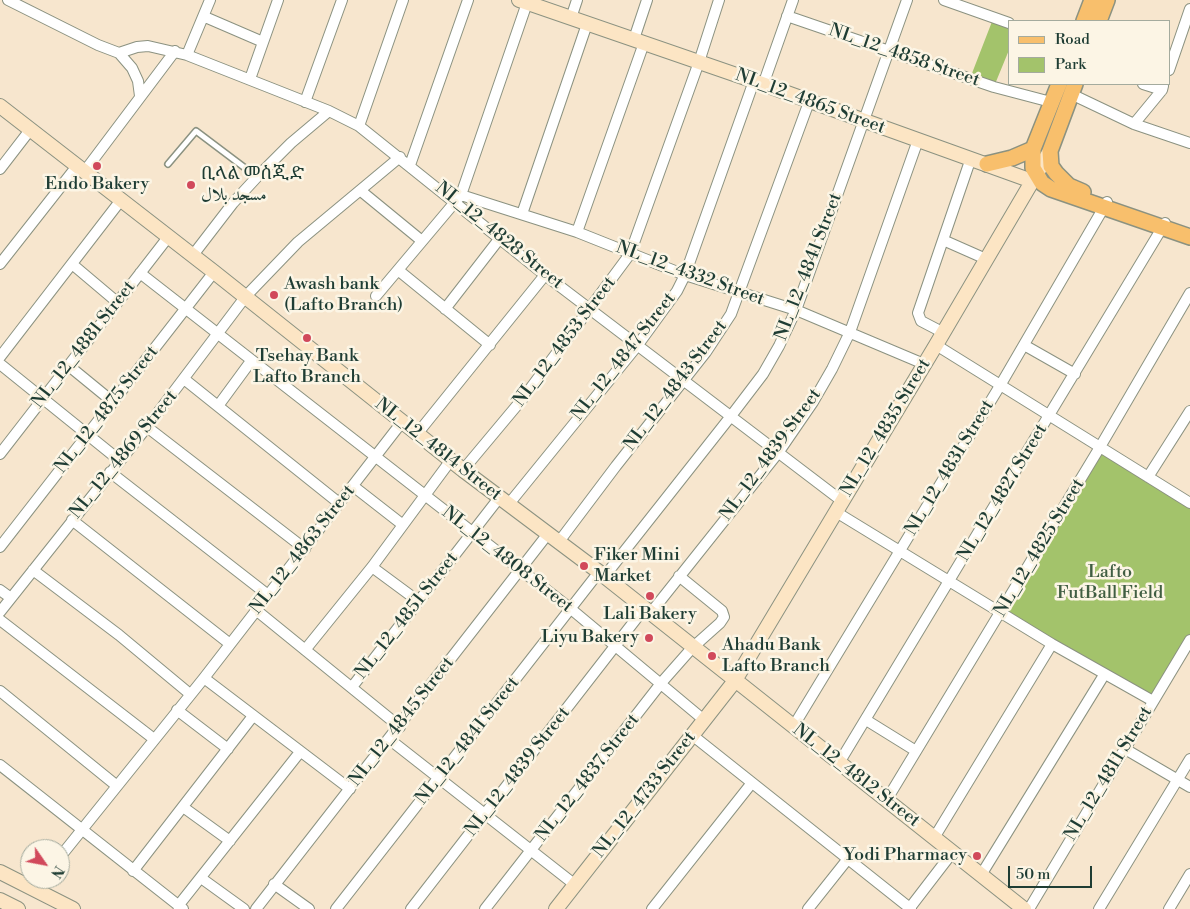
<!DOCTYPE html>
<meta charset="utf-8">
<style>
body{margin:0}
#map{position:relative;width:1190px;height:909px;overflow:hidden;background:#f7e6ce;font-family:"Libre Bodoni",serif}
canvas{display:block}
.legend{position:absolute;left:1008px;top:20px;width:162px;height:65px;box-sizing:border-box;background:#fcf5e5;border:1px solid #a4ab9e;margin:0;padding:6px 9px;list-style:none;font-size:15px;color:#1f3d34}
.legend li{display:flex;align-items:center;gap:10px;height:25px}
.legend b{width:25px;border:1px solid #a4ab9e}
.north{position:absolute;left:20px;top:839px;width:50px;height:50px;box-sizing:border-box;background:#fcf5e5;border:1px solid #a4ab9e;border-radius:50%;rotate:123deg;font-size:14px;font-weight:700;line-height:20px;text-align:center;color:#1f3d34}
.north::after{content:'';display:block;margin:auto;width:18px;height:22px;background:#d1495b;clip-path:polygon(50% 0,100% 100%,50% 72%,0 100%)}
.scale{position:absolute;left:1008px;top:866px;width:84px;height:22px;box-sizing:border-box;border:2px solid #1f3d34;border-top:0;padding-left:6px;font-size:15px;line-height:18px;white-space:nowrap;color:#1f3d34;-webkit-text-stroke:4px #fcf5e5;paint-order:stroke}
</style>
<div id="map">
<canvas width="1190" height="909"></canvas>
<ul class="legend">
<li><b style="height:6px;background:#f8bf6c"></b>Road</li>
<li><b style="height:14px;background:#a3c36b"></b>Park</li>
</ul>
<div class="north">N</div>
<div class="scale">50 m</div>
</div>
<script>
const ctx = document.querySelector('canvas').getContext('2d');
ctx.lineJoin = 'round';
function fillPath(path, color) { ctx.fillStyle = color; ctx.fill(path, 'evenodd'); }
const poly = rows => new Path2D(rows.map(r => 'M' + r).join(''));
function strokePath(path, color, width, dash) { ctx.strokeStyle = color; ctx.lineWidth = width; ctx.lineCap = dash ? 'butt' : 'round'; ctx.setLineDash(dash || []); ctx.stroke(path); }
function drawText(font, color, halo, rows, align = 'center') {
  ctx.font = font + ' "Libre Bodoni",Amiri,"Noto Serif Ethiopic",serif'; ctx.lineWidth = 5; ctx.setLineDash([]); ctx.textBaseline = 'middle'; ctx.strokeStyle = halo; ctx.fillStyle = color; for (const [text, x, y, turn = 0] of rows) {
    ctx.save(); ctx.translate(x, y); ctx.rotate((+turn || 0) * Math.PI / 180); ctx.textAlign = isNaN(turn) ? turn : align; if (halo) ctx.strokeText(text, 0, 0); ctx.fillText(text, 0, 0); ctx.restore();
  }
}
fillPath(poly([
 [993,19,1009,25,1009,50,993,89,969,81],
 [1098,446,1190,506,1190,639,1153,700,1000,612]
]), '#a3c36b');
const lane = poly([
 [168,164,196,131,257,177]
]);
const street = poly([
 [8,0,98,45,119,53,132,68,138,81,140,96],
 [944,0,1009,23],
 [787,16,994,87,1051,102],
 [205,17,263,42],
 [571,18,577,0],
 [634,39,647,0],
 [119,53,137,47,148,46,187,55,329,111,359,126,545,275,842,501],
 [187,55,210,0],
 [1169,70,1190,9],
 [250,79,278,0],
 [1143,84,1162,90,1163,86],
 [763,85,793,0],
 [1071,94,1134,124,1190,143],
 [305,102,342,0],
 [1134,124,1162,90],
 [359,126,403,0],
 [410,165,468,0],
 [0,169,30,130],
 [84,172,175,51],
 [361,191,422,241],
 [461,195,527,3],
 [522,214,587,24],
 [577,232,644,43],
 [943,240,986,259],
 [193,255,233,203,257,177,291,143,329,111],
 [0,264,77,166],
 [72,264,117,302],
 [398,270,490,345],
 [140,273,571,609,704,720],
 [376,296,461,195,577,232,685,275,796,310,924,364],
 [445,309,500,238],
 [944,333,921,321,918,313,971,158],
 [936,345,1190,503],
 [1024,345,1075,374],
 [0,357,121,200],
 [0,364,119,460],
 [69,366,113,402],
 [184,379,339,503],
 [218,406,251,361],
 [147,427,305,549],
 [417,434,545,275],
 [0,454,169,236],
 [463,470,524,397,630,254,699,62,719,0],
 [110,472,268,595],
 [1148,477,1190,411],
 [353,486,403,525],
 [508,505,637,346,677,291,685,275,754,81],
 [836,512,1052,644,1153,701],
 [72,520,230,644],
 [558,543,616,466,706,352,731,314,809,102],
 [0,547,214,272],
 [372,567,418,601],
 [33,570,119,635,190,694],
 [604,577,731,416,763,374,779,346,796,310,907,0],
 [0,590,11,598],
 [256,610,400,727],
 [0,612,147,427,246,296,298,242,400,157],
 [649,615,778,453,813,402,832,369,850,332,918,140],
 [0,620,154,739],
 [305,650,372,567,451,460],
 [204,678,350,789],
 [352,687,499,498],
 [0,691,117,786],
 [177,710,228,749],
 [866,720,916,751],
 [793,727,1001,384,1107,202],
 [692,735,911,909],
 [389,739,574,884],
 [1125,749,1190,787],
 [839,763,1165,223],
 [0,765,183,909],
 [886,801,1100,447,1190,293],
 [183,807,230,841],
 [934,838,1052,644],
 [60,857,204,678,402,422],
 [133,871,253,716],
 [981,875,1104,675],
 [201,878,244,909],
 [274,884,309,909],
 [35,889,43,879],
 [178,906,300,752],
 [256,909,547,535],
 [336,909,599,572],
 [411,909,643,610],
 [485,909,662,682,692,648,720,623,724,617,722,611,679,576],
 [652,909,751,784],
 [808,909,847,860],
 [909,909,952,853],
 [1029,909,1190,640],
 [1099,909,1190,759],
 [1169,909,1190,874]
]);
const secondary = poly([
 [519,0,754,81,1032,181],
 [0,106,214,272,463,470,599,572,1024,909],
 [0,872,73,909],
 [0,900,18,909],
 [556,909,734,682,936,345,1050,151]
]);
const primary = poly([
 [1084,21,1092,0],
 [1099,21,1107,0],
 [1059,84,1033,149,1033,168,1042,183,1051,189,1190,237],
 [1075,84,1050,151,1051,166,1056,173,1069,186,1083,192],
 [987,164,1012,158,1033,149]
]);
strokePath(lane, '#8b9281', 8);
strokePath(street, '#8b9281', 12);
strokePath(secondary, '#8b9281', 16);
strokePath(primary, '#8b9281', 18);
strokePath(lane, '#fff', 5);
strokePath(street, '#fff', 10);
strokePath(secondary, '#fce5c4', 14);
strokePath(primary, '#f8bf6c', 15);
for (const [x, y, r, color] of [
 [97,166,5,"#d1495b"],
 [191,185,5,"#d1495b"],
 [274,295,5,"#d1495b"],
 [307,338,5,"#d1495b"],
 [584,566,5,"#d1495b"],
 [650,596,5,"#d1495b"],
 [649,638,5,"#d1495b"],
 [712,656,5,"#d1495b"],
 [977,856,5,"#d1495b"]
]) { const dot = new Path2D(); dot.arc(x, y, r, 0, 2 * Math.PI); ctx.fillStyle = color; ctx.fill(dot); strokePath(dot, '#fcf5e5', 2); }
drawText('18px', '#1f3d34', '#fcf5e5', [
 ["NL_12_4858 Street",904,56,19],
 ["NL_12_4865 Street",810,102,20],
 ["NL_12_4828 Street",499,236,39],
 ["NL_12_4841 Street",809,267,-69],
 ["NL_12_4332 Street",690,274,20],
 ["NL_12_4853 Street",565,342,-53],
 ["NL_12_4881 Street",84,345,-52],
 ["NL_12_4847 Street",624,357,-52],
 ["NL_12_4843 Street",676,386,-53],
 ["NL_12_4875 Street",107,410,-52],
 ["NL_12_4835 Street",886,428,-59],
 ["NL_12_4814 Street",438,450,38],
 ["NL_12_4869 Street",124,455,-51],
 ["NL_12_4839 Street",771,455,-54],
 ["NL_12_4831 Street",950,468,-59],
 ["NL_12_4827 Street",1003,493,-59],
 ["NL_12_4825 Street",1040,548,-59],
 ["NL_12_4863 Street",303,550,-52],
 ["NL_12_4808 Street",507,560,38],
 ["NL_12_4851 Street",407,616,-52],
 ["NL_12_4845 Street",402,722,-52],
 ["NL_12_4841 Street",468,741,-52],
 ["NL_12_4839 Street",518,772,-52],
 ["NL_12_4811 Street",1109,774,-59],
 ["NL_12_4812 Street",856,776,38],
 ["NL_12_4837 Street",588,778,-52],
 ["NL_12_4733 Street",645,795,-52]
]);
drawText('18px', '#1f3d34', '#fcf5e5', [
 ["ቢላል መስጂድ",201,175],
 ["مسجد بلال",201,196],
 ["Endo Bakery",97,185,"center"],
 ["Awash bank",284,285],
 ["(Lafto Branch)",284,306],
 ["Tsehay Bank",307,357,"center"],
 ["Lafto Branch",307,378,"center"],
 ["Fiker Mini",594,556],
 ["Market",594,577],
 ["Lali Bakery",650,615,"center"],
 ["Liyu Bakery",639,638,"right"],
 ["Ahadu Bank",722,646],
 ["Lafto Branch",722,667],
 ["Yodi Pharmacy",967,856,"right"]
], 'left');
drawText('18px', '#405e42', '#fcf5e5', [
 ["Lafto",1110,573],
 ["FutBall Field",1110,594]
]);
</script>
